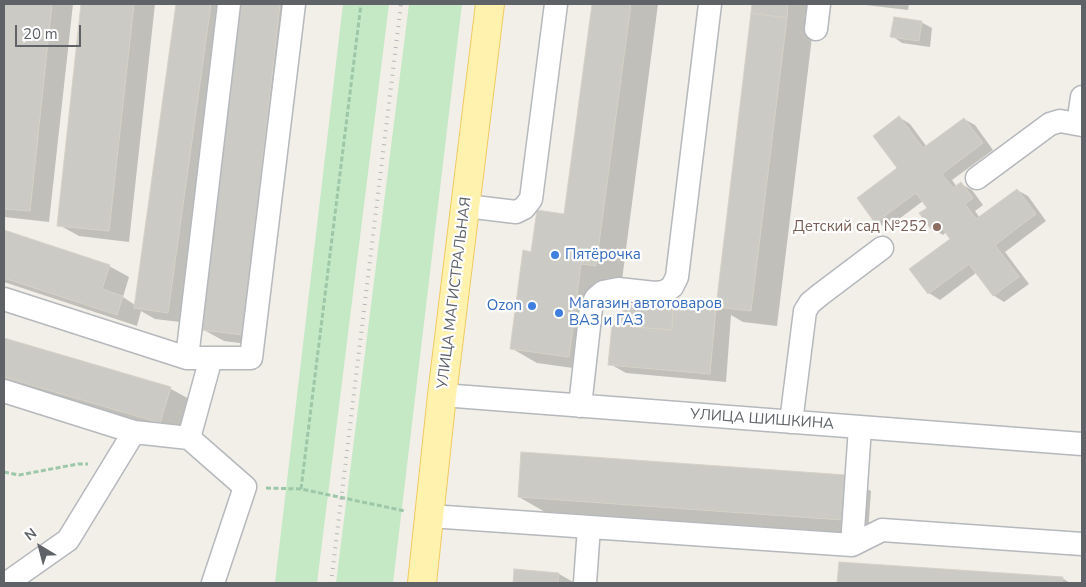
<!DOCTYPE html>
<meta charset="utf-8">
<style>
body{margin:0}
#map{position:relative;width:1086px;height:587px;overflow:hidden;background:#f1efe8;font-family:"Nunito Sans",sans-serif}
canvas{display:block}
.frame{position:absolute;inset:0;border:5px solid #5f6368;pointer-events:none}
.north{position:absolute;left:15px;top:522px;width:50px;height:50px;-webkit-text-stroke:4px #fff;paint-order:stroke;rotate:323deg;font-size:14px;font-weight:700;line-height:20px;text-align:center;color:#5f6368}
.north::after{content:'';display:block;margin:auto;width:18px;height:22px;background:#5f6368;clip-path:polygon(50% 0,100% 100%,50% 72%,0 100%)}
.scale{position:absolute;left:15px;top:25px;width:66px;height:22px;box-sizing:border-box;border:2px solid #5f6368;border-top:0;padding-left:6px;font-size:15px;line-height:18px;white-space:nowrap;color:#5f6368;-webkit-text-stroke:4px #fff;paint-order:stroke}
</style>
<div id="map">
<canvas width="1086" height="587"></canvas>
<div class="frame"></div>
<div class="north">N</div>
<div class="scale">20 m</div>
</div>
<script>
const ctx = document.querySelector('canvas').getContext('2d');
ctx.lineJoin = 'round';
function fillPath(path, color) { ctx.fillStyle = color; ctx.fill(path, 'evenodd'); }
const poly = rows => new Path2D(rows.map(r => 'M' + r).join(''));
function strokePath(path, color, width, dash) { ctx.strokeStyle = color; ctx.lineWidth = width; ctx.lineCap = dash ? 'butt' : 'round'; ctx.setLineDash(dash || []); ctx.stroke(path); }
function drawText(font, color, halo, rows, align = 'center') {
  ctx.font = font + ' "Nunito Sans",sans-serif'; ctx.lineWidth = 4.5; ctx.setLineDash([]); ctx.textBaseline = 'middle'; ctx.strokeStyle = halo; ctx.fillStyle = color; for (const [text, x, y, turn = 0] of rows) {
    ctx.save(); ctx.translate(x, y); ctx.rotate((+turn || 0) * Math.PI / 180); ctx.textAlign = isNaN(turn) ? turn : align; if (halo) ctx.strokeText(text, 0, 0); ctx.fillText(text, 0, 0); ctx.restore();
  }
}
fillPath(poly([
 [343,4,389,4,317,583,275,583],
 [409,4,462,4,393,583,336,583]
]), '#c5e8c5');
fillPath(poly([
 [4,4,73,4,49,222,4,217],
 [83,4,155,4,129,242,79,236,59,225],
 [178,4,233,4,188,323,155,319,141,311,137,326,4,282,4,231,109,266,129,277,123,297,135,305],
 [240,4,301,4,263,346,224,341,204,330],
 [593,4,658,4,622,280,607,278,595,371,537,363,511,348,533,253,565,215],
 [754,4,816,4,777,326,743,322,731,315,726,382,626,373,610,364,627,328,672,310,674,305,717,308],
 [857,4,909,4,908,10],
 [921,22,932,28,930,47,902,43,892,36],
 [899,117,910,124,927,147,964,119,975,125,993,150,952,180,957,187,961,184,972,190,983,205,975,211,980,218,1017,190,1028,196,1046,221,1005,252,1029,284,1004,302,993,295,976,273,940,300,929,293,911,269,951,239,946,232,943,235,932,228,921,214,928,208,923,201,887,228,876,222,899,168],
 [4,339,171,389,191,400,180,434,4,382],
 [845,476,871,491,868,534,545,512,519,497],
 [840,563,1062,578,1070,583,838,583],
 [515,571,559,574,575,583,514,583]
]), '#0003');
const building = poly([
 [4,4,52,4,30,211,4,209,4,4],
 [81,4,134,4,109,231,57,226,81,4],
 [176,4,211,4,168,313,134,308,176,4],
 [238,4,280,4,243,335,202,330,238,4],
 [592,4,631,4,596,266,581,264,569,357,510,349,523,250,531,252,537,210,564,214,592,4],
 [752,4,788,4,787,18,751,13,752,4],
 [751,13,787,18,751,311,716,307,751,13],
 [894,17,922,21,919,41,890,37,894,17],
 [899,116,923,148,964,118,983,143,942,174,953,188,961,182,973,198,965,204,976,219,1017,189,1036,214,995,245,1019,277,993,296,969,264,928,294,909,269,950,239,939,224,931,229,919,213,927,208,916,193,875,223,857,198,897,168,873,136,899,116],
 [4,230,110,265,102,289,123,296,117,315,4,278,4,230],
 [673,304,716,307,710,374,608,365,612,325,672,330,673,304],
 [623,305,673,309,672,330,621,326,623,305],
 [4,338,171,387,160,423,4,377,4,338],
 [521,452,846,475,842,520,518,497,521,452],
 [839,562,1063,577,1062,583,837,583,839,562],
 [514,569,559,573,558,583,513,583,514,569]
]);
fillPath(building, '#cccac5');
strokePath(building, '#d6d1c6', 1);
const minor = poly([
 [816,29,819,4],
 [1078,124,1082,97],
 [977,178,1050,124,1060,121,1082,125],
 [466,206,516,212,524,208,531,199,556,4],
 [4,299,187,358,251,358,294,4],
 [187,358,229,4],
 [4,391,134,432],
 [442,395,1082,444],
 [580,406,591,308,596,298,603,292,618,289,655,293,664,292,672,287,677,277,710,4],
 [791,422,805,311,810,303,821,294,882,248],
 [189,438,245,487,213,583],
 [430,516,852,545,882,530,1082,544],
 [852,545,860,427],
 [7,583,68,540,134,432,189,438,211,358],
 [585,583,589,527]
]);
const major = poly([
 [422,583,442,395,490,4]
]);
strokePath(minor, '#b5b8bc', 25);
strokePath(major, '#f2c960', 30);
strokePath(poly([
 [4,472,19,475,78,464,88,464],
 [266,488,301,489,405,511],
 [301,489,361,4]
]), '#9cc7a9', 3, [5, 2.5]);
strokePath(minor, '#fff', 22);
strokePath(major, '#fff2af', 28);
strokePath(poly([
 [331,583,401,4]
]), '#b6b7b8', 4, [1, 6]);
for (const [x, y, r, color] of [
 [937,227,5,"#8d6e63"],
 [555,255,5,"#3f7fe0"],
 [532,306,5,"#3f7fe0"],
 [559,313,5,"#3f7fe0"]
]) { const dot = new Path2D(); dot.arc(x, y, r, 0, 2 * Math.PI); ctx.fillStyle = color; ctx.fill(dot); strokePath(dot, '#fff', 2); }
drawText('15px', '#785e54', '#fff', [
 ["Детский сад №252",927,227]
], 'right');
drawText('15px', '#366cbe', '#fff', [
 ["Пятёрочка",565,255],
 ["Магазин автотоваров",569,304],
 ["ВАЗ и ГАЗ",569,321],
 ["Ozon",522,306,"right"]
], 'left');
drawText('15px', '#5f6368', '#fff', [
 ["УЛИЦА МАГИСТРАЛЬНАЯ",455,293,-83],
 ["УЛИЦА ШИШКИНА",762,420,4]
]);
</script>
